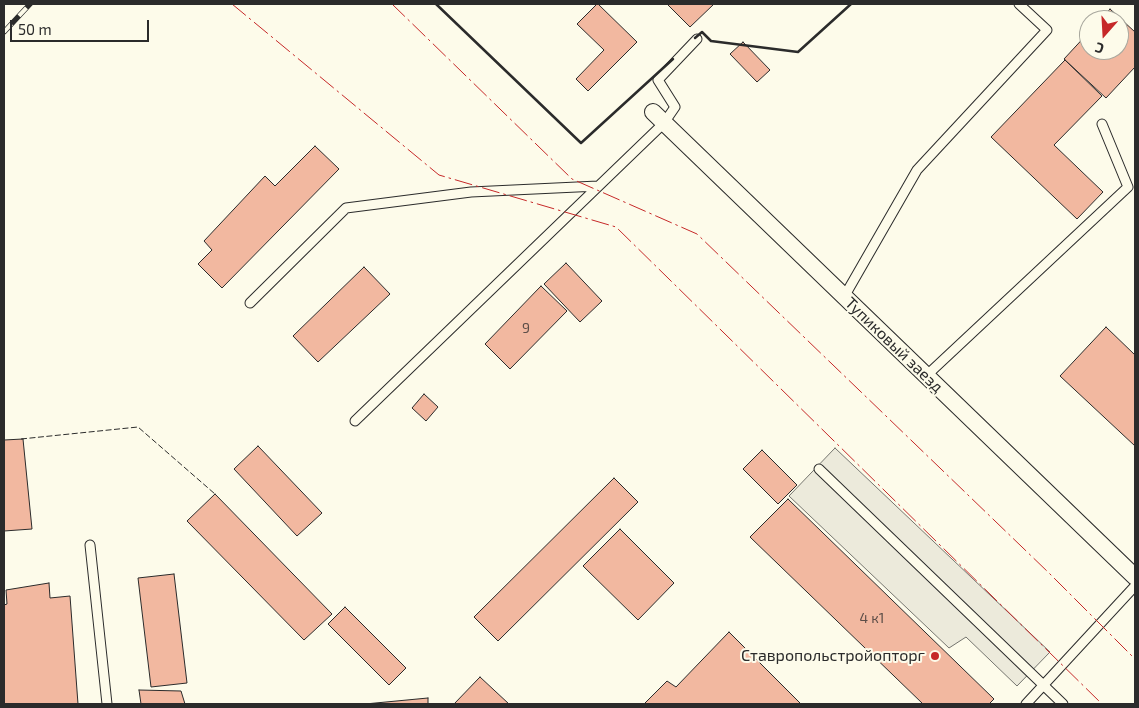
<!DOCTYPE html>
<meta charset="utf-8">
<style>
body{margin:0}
#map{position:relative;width:1139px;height:708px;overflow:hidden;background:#fdfbea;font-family:"Exo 2",sans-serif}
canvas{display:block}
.frame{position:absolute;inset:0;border:5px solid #2b2b2b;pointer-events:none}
.north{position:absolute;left:1079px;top:10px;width:50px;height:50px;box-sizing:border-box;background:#fdfbea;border:1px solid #a9a89e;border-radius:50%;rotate:199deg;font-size:14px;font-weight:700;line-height:20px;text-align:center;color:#2b2b2b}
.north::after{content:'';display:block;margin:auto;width:18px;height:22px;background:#c62828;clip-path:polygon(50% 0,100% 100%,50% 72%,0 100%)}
.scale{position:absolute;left:10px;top:20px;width:139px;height:22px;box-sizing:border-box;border:2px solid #2b2b2b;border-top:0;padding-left:6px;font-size:15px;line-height:18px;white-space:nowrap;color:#2b2b2b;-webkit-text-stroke:4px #fdfbea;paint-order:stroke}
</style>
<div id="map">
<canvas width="1139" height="708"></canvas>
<div class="frame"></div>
<div class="north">С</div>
<div class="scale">50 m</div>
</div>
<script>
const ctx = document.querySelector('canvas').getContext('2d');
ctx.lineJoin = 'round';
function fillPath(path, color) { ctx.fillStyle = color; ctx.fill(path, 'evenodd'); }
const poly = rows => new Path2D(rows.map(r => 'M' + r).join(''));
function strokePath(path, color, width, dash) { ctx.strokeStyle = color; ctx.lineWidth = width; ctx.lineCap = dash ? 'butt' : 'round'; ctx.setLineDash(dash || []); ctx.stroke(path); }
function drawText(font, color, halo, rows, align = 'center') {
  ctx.font = font + ' "Exo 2",sans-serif'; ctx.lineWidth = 4; ctx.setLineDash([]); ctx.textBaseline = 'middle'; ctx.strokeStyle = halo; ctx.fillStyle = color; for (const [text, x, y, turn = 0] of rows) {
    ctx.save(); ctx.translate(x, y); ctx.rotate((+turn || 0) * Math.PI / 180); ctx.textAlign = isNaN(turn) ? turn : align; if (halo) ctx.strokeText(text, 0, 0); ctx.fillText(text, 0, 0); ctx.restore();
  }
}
const parking = poly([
 [835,448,1050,652,1017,686,966,637,949,648,789,496,835,448]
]);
fillPath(parking, '#eceadb');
strokePath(parking, '#74746e', 1);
const building = poly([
 [597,4,598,4,637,42,588,91,576,79,604,50,577,24,597,4],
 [667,4,714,4,690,27,667,4],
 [1110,9,1135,32,1135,67,1106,98,1064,59,1089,32,1089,50,1119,50,1119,20,1100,20,1110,9],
 [743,42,770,70,757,82,730,54,743,42],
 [1065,60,1102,96,1054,145,1103,192,1077,219,991,137,1065,60],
 [315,146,339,169,222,288,198,264,212,250,204,241,265,176,275,186,315,146],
 [566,263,602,301,580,322,544,284,566,263],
 [364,267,390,294,318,362,293,336,364,267],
 [541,286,567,311,510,369,485,344,541,286],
 [1106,327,1135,355,1135,446,1060,376,1106,327],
 [424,394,438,407,426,421,412,408,424,394],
 [23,439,32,529,4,531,4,440,23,439],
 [258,446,322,513,297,536,234,469,258,446],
 [762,450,797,485,778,504,743,469,762,450],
 [614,478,638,502,498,641,474,617,614,478],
 [215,494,332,614,304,640,187,521,215,494],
 [788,499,994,699,989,704,923,704,750,537,788,499],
 [620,529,674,583,638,620,583,566,620,529],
 [174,574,187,683,151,687,138,578,174,574],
 [49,583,50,598,70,596,78,704,4,704,4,605,7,604,6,590,49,583],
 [345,607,406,668,389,685,328,624,345,607],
 [729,632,801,704,644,704,667,681,676,687,729,632],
 [480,677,509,704,454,704,480,677],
 [139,690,181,691,185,704,141,704,139,690],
 [428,698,428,704,365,704,428,698]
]);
fillPath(building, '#f2b8a0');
strokePath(building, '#2b2b2b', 1);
const lane = poly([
 [844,297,917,170,1047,30,1019,4],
 [250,303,346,208,471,192,598,186],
 [926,376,1128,187,1102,124],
 [355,421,664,123,675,107,658,80,697,39],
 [819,469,1063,704],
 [90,545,107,704],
 [1026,704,1135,586]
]);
const street = poly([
 [653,112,1135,577]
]);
strokePath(lane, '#2b2b2b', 11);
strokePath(street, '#2b2b2b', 18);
strokePath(lane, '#fdfbea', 9);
strokePath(street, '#fdfbea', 16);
const rail = poly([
 [4,32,30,4]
]);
strokePath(rail, '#2b2b2b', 5.5);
strokePath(rail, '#fdfbea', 4, [11]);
strokePath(poly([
 [21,439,138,427,215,494]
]), '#2b2b2b', 1, [6, 2.5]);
strokePath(poly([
 [436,4,581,143,673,59],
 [695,38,702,32,711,41,798,52,851,4]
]), '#2b2b2b', 2.5);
strokePath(poly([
 [232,4,439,175,616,227,1102,704],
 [392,4,572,179,697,234,1049,573,1135,659]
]), '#c62828', 1, [18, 4, 2.5, 4]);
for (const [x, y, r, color] of [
 [935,656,5,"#c62828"]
]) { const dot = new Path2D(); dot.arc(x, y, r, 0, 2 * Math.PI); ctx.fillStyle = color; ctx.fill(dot); strokePath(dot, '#fdfbea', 2); }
drawText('14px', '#5d4e48', null, [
 ["9",526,328],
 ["4 к1",872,618]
]);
drawText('16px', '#2b2b2b', '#fdfbea', [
 ["Тупиковый заезд",894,345,44]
]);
drawText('16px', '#2b2b2b', '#fdfbea', [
 ["Ставропольстройопторг",925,656]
], 'right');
</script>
